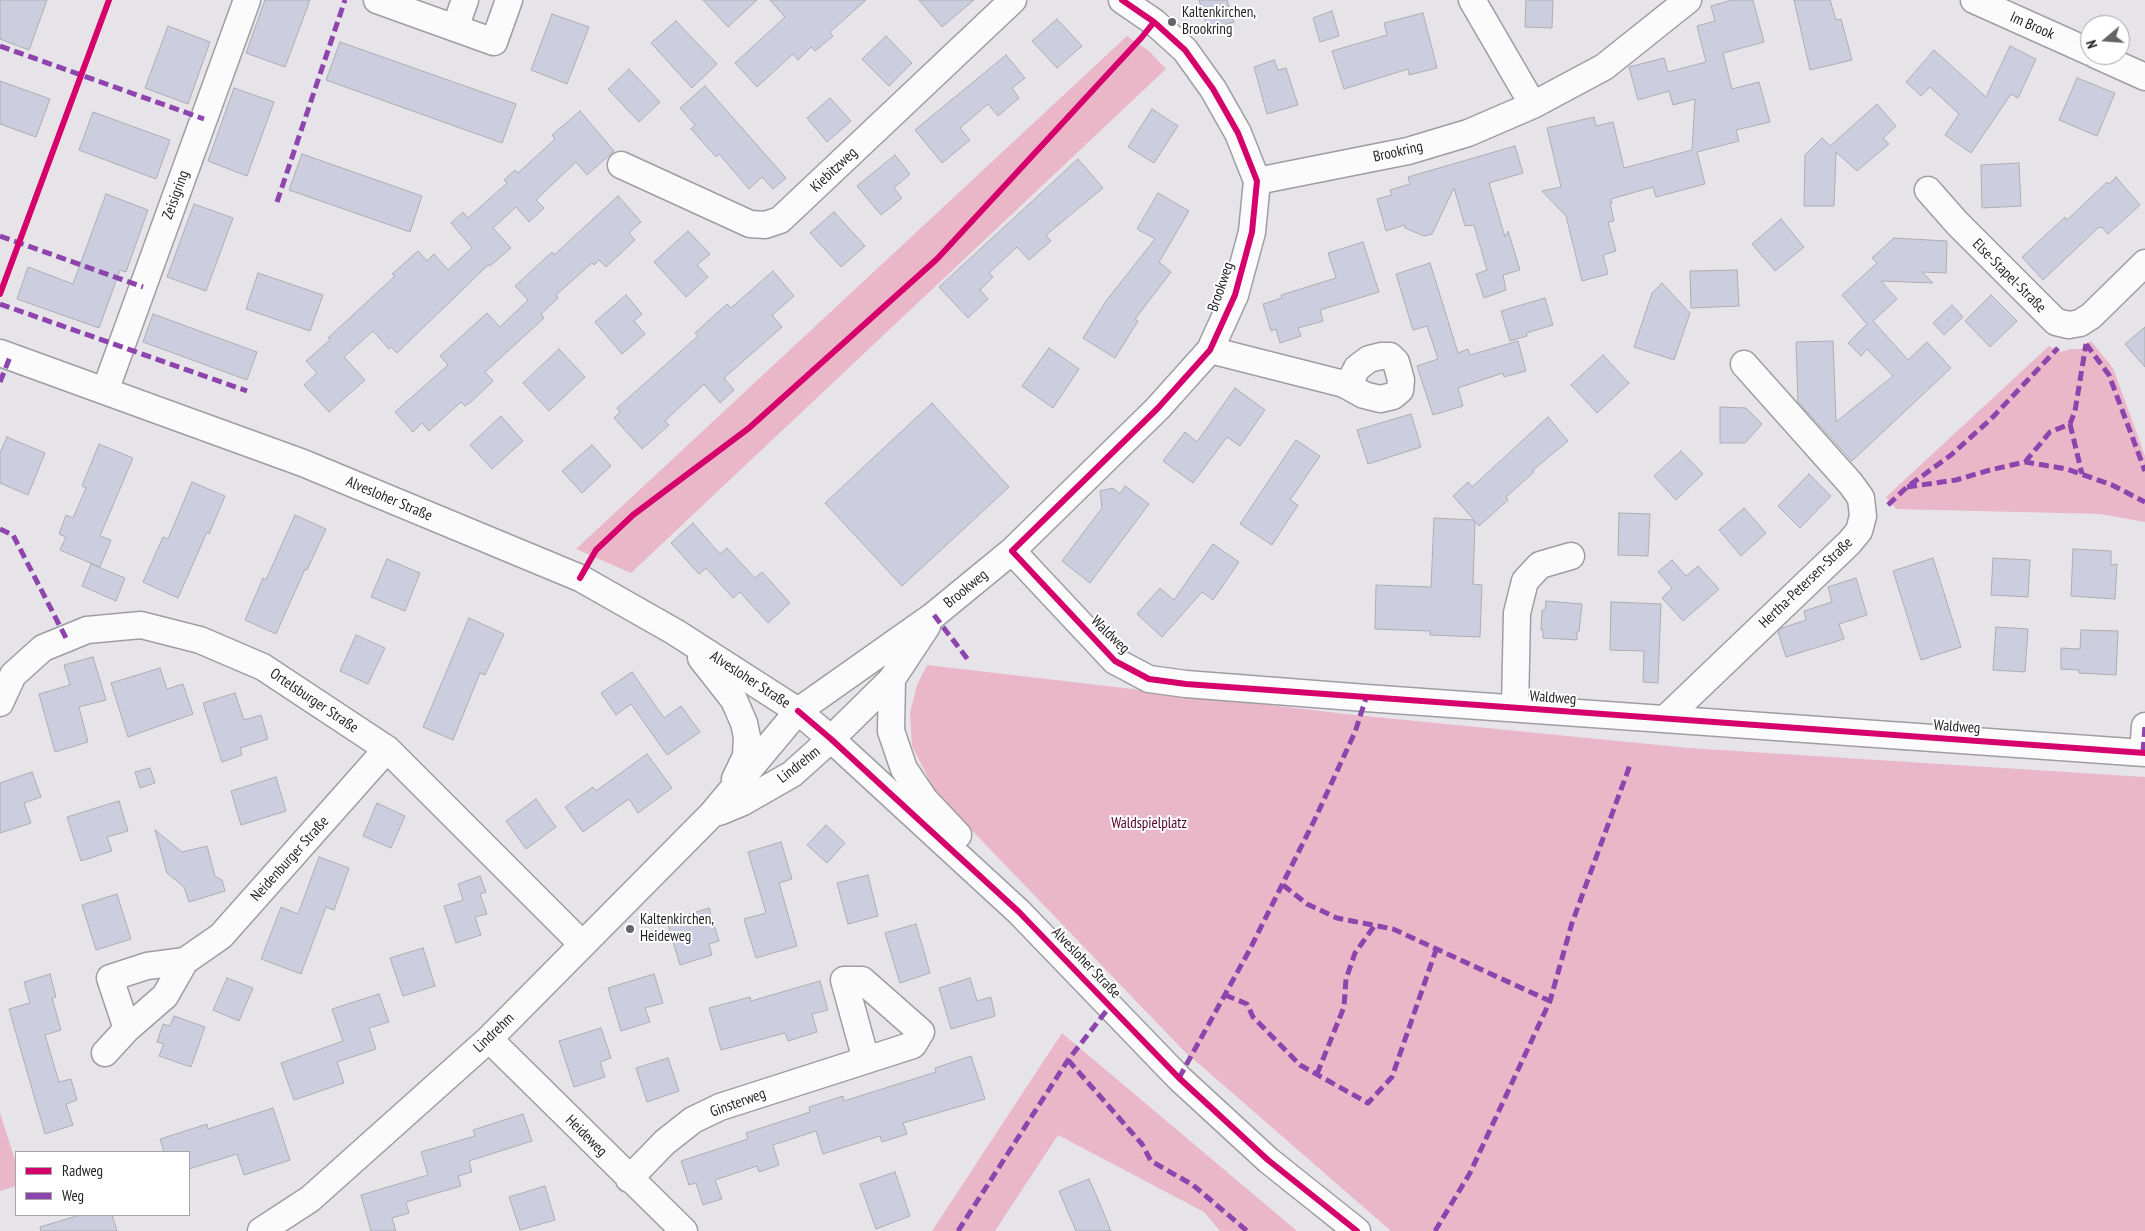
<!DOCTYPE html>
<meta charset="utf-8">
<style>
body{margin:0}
#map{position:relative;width:2145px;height:1231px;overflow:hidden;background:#e6e4e9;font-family:"PT Sans Narrow",sans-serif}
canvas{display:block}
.legend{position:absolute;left:15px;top:1151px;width:175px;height:65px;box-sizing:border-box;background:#fff;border:1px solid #a6a5a7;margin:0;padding:6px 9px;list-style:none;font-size:15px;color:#211f23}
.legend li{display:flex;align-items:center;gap:10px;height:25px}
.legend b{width:25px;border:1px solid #a6a5a7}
.north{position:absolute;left:2080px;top:15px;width:50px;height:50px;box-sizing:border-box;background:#fff;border:1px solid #a6a5a7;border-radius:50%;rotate:252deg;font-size:14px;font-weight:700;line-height:20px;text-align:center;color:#211f23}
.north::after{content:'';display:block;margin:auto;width:18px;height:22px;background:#666468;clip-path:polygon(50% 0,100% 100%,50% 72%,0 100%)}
</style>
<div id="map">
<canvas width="2145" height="1231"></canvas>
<ul class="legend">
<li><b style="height:6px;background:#d6006c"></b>Radweg</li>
<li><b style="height:6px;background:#8e44ad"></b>Weg</li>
</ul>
<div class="north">N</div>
</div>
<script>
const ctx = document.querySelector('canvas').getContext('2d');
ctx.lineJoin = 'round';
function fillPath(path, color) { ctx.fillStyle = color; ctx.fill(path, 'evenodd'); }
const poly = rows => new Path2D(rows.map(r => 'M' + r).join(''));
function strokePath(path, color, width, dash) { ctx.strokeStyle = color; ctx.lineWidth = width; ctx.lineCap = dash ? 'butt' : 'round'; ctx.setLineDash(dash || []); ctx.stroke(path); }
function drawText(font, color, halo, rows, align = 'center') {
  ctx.font = font + ' "PT Sans Narrow",sans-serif'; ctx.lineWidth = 4; ctx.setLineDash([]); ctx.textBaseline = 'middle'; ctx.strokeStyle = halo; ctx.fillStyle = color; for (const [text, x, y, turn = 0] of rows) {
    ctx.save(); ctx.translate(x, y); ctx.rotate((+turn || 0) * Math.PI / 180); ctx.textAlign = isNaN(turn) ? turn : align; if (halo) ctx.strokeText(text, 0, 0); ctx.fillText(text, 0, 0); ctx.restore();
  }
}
fillPath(poly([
 [1127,36,1149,51,1166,69,631,573,576,549],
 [2091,341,2113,368,2145,456,2145,522,2100,514,1896,509,1886,497,2049,346,2061,352,2070,349,2081,349],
 [927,665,1355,715,1689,748,2145,777,2145,1231,1391,1231,1183,1050,936,793,912,746,910,713,917,685],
 [1062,1033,1297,1231,1220,1231,1204,1212,1058,1135,995,1231,932,1231],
 [0,1113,16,1163,16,1186,0,1191]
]), '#eab7c9');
const building = poly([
 [0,0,47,0,29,50,0,39,0,0],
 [265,0,310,0,285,67,246,53,265,0],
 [703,0,757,0,728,27,703,0],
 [770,0,866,0,830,32,833,36,815,51,811,47,798,60,793,54,757,87,735,63,785,17,770,0],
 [919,0,974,0,942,27,919,0],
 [1199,0,1227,0,1234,22,1208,30,1199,0],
 [1526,0,1553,0,1552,28,1525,27,1526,0],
 [1732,0,1753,0,1764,42,1723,53,1732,89,1759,82,1770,122,1736,130,1739,141,1697,152,1705,184,1656,197,1653,187,1611,199,1612,203,1610,203,1614,221,1608,222,1616,251,1603,255,1608,274,1582,281,1566,216,1542,191,1561,187,1547,128,1594,117,1596,126,1613,122,1624,168,1692,150,1695,99,1673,105,1669,91,1638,100,1629,67,1664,58,1668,72,1706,62,1697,26,1715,21,1711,6,1732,0],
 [1794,0,1830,0,1836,20,1841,19,1852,60,1810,70,1794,0],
 [1332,11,1339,36,1320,42,1313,18,1332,11],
 [1423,13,1437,68,1409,75,1408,69,1344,89,1332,51,1387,35,1384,23,1423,13],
 [552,14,589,27,567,84,531,70,552,14],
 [1057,19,1082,46,1057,68,1032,41,1057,19],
 [676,21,717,64,692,88,651,43,676,21],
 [168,26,210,42,188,104,145,88,168,26],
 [886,36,912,63,889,86,862,59,886,36],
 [340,42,516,104,502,143,326,80,340,42],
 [2010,46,2036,59,2018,98,2011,94,1971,153,1945,135,1959,114,1930,87,1921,96,1906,82,1934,50,1986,97,2010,46],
 [1006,55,1025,78,1012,88,1019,98,998,116,988,104,960,128,970,140,942,163,915,130,1006,55],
 [1274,60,1278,70,1286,68,1298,105,1267,114,1254,67,1274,60],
 [629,69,660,102,639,122,608,89,629,69],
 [2077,78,2115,93,2097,136,2059,120,2077,78],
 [0,81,50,99,36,137,0,124,0,81],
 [705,86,786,178,773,189,762,177,749,189,719,154,716,157,691,129,695,125,680,108,705,86],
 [234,88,274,102,247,176,208,161,234,88],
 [830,98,851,121,827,142,807,118,830,98],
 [1877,104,1896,126,1883,138,1889,144,1857,171,1836,152,1834,206,1804,206,1805,155,1822,138,1830,146,1877,104],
 [1152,109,1178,126,1154,163,1128,147,1152,109],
 [580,111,614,151,587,175,576,162,536,200,544,208,529,222,516,207,493,228,511,248,490,266,488,265,397,353,391,347,389,349,373,331,344,357,365,380,329,412,304,385,317,373,306,361,331,339,328,338,395,276,392,274,418,251,427,261,434,254,448,270,472,248,451,223,463,212,468,218,507,183,504,180,515,170,518,173,555,139,552,135,580,111],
 [93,112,170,140,156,179,79,150,93,112],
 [1515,146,1523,173,1489,183,1505,237,1508,231,1520,270,1503,275,1506,290,1484,298,1476,274,1487,270,1474,225,1465,226,1454,188,1432,234,1424,236,1405,228,1404,225,1386,231,1377,199,1392,195,1390,190,1410,184,1408,177,1515,146],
 [302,154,422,196,410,232,289,190,302,154],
 [895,155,910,174,894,188,902,198,881,215,857,186,895,155],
 [1078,159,1103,188,1046,235,1051,241,1029,260,1017,247,989,273,993,277,980,290,988,299,968,318,939,287,1078,159],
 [2019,163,2021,206,1982,208,1981,165,2019,163],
 [2116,177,2140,205,2108,234,2102,227,2100,228,2099,227,2043,280,2022,257,2065,217,2067,220,2107,182,2109,184,2116,177],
 [1158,193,1189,211,1159,262,1171,272,1135,319,1138,321,1115,358,1083,338,1106,301,1155,239,1137,229,1158,193],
 [106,194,148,210,126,272,120,270,99,328,17,299,28,267,73,284,106,194],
 [618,196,641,222,629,233,635,240,606,267,599,260,594,265,592,263,556,295,558,298,541,314,544,318,485,372,493,381,471,402,465,406,461,402,429,431,422,423,413,432,395,412,448,365,440,356,487,313,500,327,528,300,515,286,552,252,554,255,618,196],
 [194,204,233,218,206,291,167,277,194,204],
 [834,212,865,246,841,267,810,233,834,212],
 [1781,219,1804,247,1775,271,1752,244,1781,219],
 [688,231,710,254,697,265,708,277,686,297,654,262,688,231],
 [1894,238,1947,241,1946,273,1922,272,1933,283,1881,281,1897,299,1873,321,1908,360,1927,342,1951,368,1852,461,1798,402,1796,342,1833,341,1836,422,1893,376,1867,349,1861,356,1848,343,1867,324,1842,295,1877,263,1872,258,1894,238],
 [1363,242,1379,292,1320,310,1323,321,1298,328,1301,336,1280,343,1276,329,1271,331,1263,304,1282,298,1281,295,1336,278,1328,253,1363,242],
 [1430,263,1458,353,1468,349,1470,355,1518,341,1526,371,1504,377,1503,373,1458,388,1463,406,1433,415,1417,366,1438,359,1427,326,1413,330,1396,274,1430,263],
 [1737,270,1739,306,1691,308,1690,271,1737,270],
 [773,271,794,296,772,315,782,327,724,378,734,390,720,403,704,384,665,421,669,425,642,449,614,418,620,412,617,408,698,336,695,333,727,304,731,308,773,271],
 [258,273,323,295,310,331,246,309,258,273],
 [1662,283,1690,313,1674,360,1634,347,1652,293,1662,283],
 [626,295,642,314,634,321,645,334,622,354,595,322,626,295],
 [1991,295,2017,321,1990,347,1965,321,1991,295],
 [1545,298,1553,325,1526,333,1527,336,1510,341,1501,311,1545,298],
 [1952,305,1963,317,1944,335,1933,323,1952,305],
 [153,314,257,352,247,380,143,342,153,314],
 [2145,327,2145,367,2125,344,2145,327],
 [1049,348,1079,369,1053,408,1022,386,1049,348],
 [559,349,585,377,549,411,523,383,559,349],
 [1603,355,1629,383,1597,413,1571,385,1603,355],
 [1235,388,1265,410,1240,446,1227,437,1193,483,1163,461,1185,432,1197,442,1235,388],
 [932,403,1009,487,902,586,825,503,932,403],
 [1720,407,1746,408,1762,424,1745,443,1720,443,1720,407],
 [1411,414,1421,447,1368,464,1357,430,1411,414],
 [501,416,523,441,492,469,470,445,501,416],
 [1548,417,1568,441,1533,470,1534,472,1506,497,1508,500,1479,526,1475,521,1473,584,1482,585,1480,637,1430,635,1430,631,1375,629,1376,585,1431,587,1434,518,1474,520,1453,496,1468,482,1472,487,1548,417],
 [7,437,45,453,28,495,0,483,0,453,7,437],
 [1296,440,1320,456,1290,500,1298,505,1272,545,1240,524,1296,440],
 [99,444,133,458,100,536,111,540,100,567,60,550,66,537,59,534,66,515,73,518,86,488,82,486,99,444],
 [592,445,611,466,582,493,562,471,592,445],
 [1681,451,1703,474,1676,500,1654,476,1681,451],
 [1809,474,1831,496,1800,528,1778,506,1809,474],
 [192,482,225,496,209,534,207,532,178,598,143,582,163,537,168,539,192,482],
 [1125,486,1149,504,1090,583,1062,561,1102,508,1100,491,1113,488,1120,494,1125,486],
 [1744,508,1766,533,1741,556,1719,530,1744,508],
 [1619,513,1650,514,1648,556,1618,555,1619,513],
 [295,515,326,529,307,570,305,569,276,634,245,620,263,578,266,580,295,515],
 [693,523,720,554,727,548,755,578,762,572,790,603,768,623,740,592,733,598,706,568,699,574,671,543,693,523],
 [1213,544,1239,562,1213,600,1202,592,1162,637,1137,614,1160,588,1174,600,1213,544],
 [2073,549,2111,551,2111,565,2117,564,2115,599,2071,596,2073,549],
 [1933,558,1961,647,1921,660,1893,571,1933,558],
 [1993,558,2030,560,2028,597,1991,595,1993,558],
 [387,559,420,573,405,611,371,597,387,559],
 [1672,560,1686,576,1698,566,1719,589,1683,621,1662,598,1672,588,1658,572,1672,560],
 [91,564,125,578,116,601,82,586,91,564],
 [1856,578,1867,615,1839,624,1844,639,1786,657,1778,632,1782,628,1806,620,1804,611,1832,602,1828,587,1856,578],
 [1546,601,1582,604,1579,632,1577,632,1577,640,1543,638,1543,630,1541,630,1542,610,1545,610,1546,601],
 [1611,602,1661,604,1658,683,1643,682,1644,651,1610,650,1611,602],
 [469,618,504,634,485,675,480,673,453,740,423,727,469,618],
 [1996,627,2028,629,2025,672,1993,670,1996,627],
 [2081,630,2118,631,2116,675,2079,673,2079,670,2061,669,2061,648,2080,649,2081,630],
 [356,635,385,648,368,684,340,671,356,635],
 [93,657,106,700,79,707,88,742,55,752,39,694,70,685,64,665,93,657],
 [160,668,167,689,183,684,193,714,128,737,111,683,160,668],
 [632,672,664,718,681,706,700,732,667,755,631,704,616,715,601,693,632,672],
 [235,693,244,720,261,715,268,739,240,748,242,755,222,762,203,703,235,693],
 [647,754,672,788,638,813,629,799,583,832,565,807,593,787,596,791,647,754],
 [150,768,155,783,140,788,135,772,150,768],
 [32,772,41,797,24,803,31,823,0,833,0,783,32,772],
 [276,777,286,811,241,825,231,791,276,777],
 [536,799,556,827,526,849,506,821,536,799],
 [119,801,128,831,107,837,112,851,81,861,67,817,119,801],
 [377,803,405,816,391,848,363,836,377,803],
 [826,825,845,843,827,863,807,845,826,825],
 [155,830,182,852,207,846,215,876,222,880,225,891,189,902,184,887,167,873,155,830],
 [781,842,792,879,779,883,797,946,756,958,744,919,766,913,748,852,781,842],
 [319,857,349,868,334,910,326,907,301,974,261,959,281,907,298,914,319,857],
 [868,875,878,916,848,924,837,883,868,875],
 [480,876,486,892,480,894,487,914,475,917,481,935,456,943,444,906,463,900,458,884,480,876],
 [117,894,131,939,96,950,82,905,117,894],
 [709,908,719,941,709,944,712,955,680,965,667,921,709,908],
 [916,924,930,973,900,983,885,933,916,924],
 [423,948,435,986,403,996,390,958,423,948],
 [50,974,56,997,52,998,61,1030,45,1035,59,1082,71,1079,77,1100,66,1104,73,1125,45,1134,9,1009,30,1003,24,982,50,974],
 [654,974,663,1003,645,1008,650,1022,621,1031,608,988,654,974],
 [227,978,253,988,239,1021,213,1010,227,978],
 [970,978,977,1001,991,997,995,1016,951,1029,939,988,970,978],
 [820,981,828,1010,812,1014,817,1032,788,1041,785,1033,721,1050,709,1008,750,997,751,1001,820,981],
 [379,994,389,1022,369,1028,376,1049,337,1062,344,1083,294,1100,281,1063,343,1041,332,1009,379,994],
 [174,1016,205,1027,191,1067,159,1056,164,1044,157,1042,163,1024,170,1026,174,1016],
 [601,1028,611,1058,600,1062,605,1077,574,1087,559,1041,601,1028],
 [971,1056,985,1099,903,1123,907,1134,882,1142,880,1136,823,1154,816,1131,773,1145,779,1165,759,1172,757,1166,715,1180,722,1199,703,1205,696,1183,689,1185,681,1161,748,1139,746,1133,810,1112,809,1107,843,1096,844,1101,936,1072,935,1068,971,1056],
 [668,1058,679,1091,647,1102,636,1068,668,1058],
 [273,1108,290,1160,244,1175,237,1154,189,1169,189,1152,164,1152,160,1139,207,1124,208,1129,273,1108],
 [523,1114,532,1141,469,1161,472,1172,458,1176,461,1186,406,1202,409,1213,392,1218,396,1231,371,1231,361,1195,428,1175,421,1152,475,1136,473,1130,523,1114],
 [895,1172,910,1216,876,1229,860,1184,895,1172],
 [1089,1179,1097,1197,1111,1231,1076,1231,1059,1191,1089,1179],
 [545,1186,555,1220,520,1230,509,1197,545,1186],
 [80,1215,112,1215,117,1231,41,1231,40,1227,80,1215]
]);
fillPath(building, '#cccddf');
strokePath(building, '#adadb1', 1);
const minor = poly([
 [377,0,494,42,509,0],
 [1472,0,1533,105],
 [1974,0,2090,52],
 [455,28,465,0],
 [2096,55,2145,77],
 [621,165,750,224,765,225,780,220,1013,0],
 [1257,181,1408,151,1468,133,1533,105,1604,67,1688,0],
 [1928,190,1957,223,2056,322,2069,325,2080,323,2091,316,2145,263],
 [1210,350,1344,384,1364,395,1380,399,1393,396,1400,390,1401,380,1396,362,1390,356,1381,356,1369,359,1357,368,1352,378,1344,384],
 [0,353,303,463,580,578,675,632,798,711,831,739,1019,912,1179,1078,1268,1160,1357,1231],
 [105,391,247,0],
 [1012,551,1115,661,1149,679,1186,684,1366,698,2145,753],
 [701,658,734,700,744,723,747,737,746,756,735,779],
 [892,679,891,731,904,769,925,800,958,835],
 [0,703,13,675,43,648,87,630,141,625,200,640,263,667,387,749,582,944],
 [1515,708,1517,613,1525,581,1540,565,1571,556],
 [1666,718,1849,543,1859,531,1863,516,1861,498,1851,484,1744,364],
 [2143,752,2145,726],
 [719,812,743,802,792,774,831,739,892,679,927,626],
 [185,961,147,966,110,978,127,1029,165,996,185,961,221,936,387,749],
 [489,1039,684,1231],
 [105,1053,127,1029],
 [629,1179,665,1142,693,1120,720,1107,913,1045,921,1032,862,980,844,980,866,1060],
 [261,1231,310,1199,489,1039,711,815,798,711,934,615,1012,551,1158,408,1210,350,1235,295,1252,232,1257,181,1238,133,1213,89,1185,50,1154,22,1122,0]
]);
strokePath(minor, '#9e9da1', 29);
strokePath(minor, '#fbfbfc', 26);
strokePath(poly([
 [0,46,204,119],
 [277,202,345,0],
 [0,236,143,287],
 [0,304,247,391],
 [2086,344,2109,375,2145,471],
 [0,382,10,357],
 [2070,424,2082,474],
 [2025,462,2050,432,2070,424,2075,411,2086,344],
 [1907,487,1956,480,1990,470,2025,462,2067,469,2112,485,2145,502],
 [1888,505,1907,487,1951,455,1991,419,2058,348],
 [0,529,13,535,66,638],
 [934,615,969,661],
 [2143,752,2145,726],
 [1283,885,1307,904,1337,918,1393,929,1550,1001],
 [1225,995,1247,1004,1253,1017,1300,1065,1368,1103,1392,1077,1436,950],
 [1068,1060,1142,1144,1151,1161,1193,1185,1247,1231],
 [1317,1074,1344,1007,1346,979,1355,953,1375,925],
 [1179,1078,1249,951,1315,819,1355,732,1366,698],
 [958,1231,1068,1060,1111,1005],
 [1435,1231,1470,1173,1550,1001,1572,923,1630,765]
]), '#8e44ad', 5, [10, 5]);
strokePath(poly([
 [1122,0,1154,22,1185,50,1213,89,1238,133,1257,181,1252,232,1235,295,1210,350,1158,408,1012,551,1115,661,1149,679,1186,684,2145,753],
 [0,294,109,0],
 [580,578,596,550,633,515,749,428,937,259,1142,37,1154,22],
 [798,711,831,739,1019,912,1179,1078,1268,1160,1357,1231]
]), '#d6006c', 6);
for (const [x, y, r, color] of [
 [1172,22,5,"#666468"],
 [630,929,5,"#666468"]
]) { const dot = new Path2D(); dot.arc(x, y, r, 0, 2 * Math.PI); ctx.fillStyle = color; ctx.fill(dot); strokePath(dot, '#fff', 2); }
drawText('15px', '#211f23', '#fff', [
 ["Kaltenkirchen,",1182,13],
 ["Brookring",1182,30],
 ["Kaltenkirchen,",640,920],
 ["Heideweg",640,937]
], 'left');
drawText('15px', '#211f23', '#fff', [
 ["Im Brook",2032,26,24],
 ["Brookring",1398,152,-13],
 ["Kiebitzweg",834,170,-43],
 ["Zeisigring",176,195,-70],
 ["Else-Stapel-Straße",2009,276,45],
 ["Brookweg",1221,287,-71],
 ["Alvesloher Straße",389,499,23],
 ["Hertha-Petersen-Straße",1806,583,-44],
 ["Brookweg",966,589,-39],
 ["Waldweg",1110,635,44],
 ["Alvesloher Straße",750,680,33],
 ["Waldweg",1553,698,4],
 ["Ortelsburger Straße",314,701,34],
 ["Waldweg",1957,727,4],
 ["Lindrehm",799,765,-38],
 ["Neidenburger Straße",290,859,-48],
 ["Alvesloher Straße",1086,963,46],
 ["Lindrehm",494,1033,-44],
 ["Ginsterweg",738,1103,-20],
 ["Heideweg",586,1136,45]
]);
drawText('15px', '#560229', '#fff', [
 ["Waldspielplatz",1149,824]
]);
</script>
